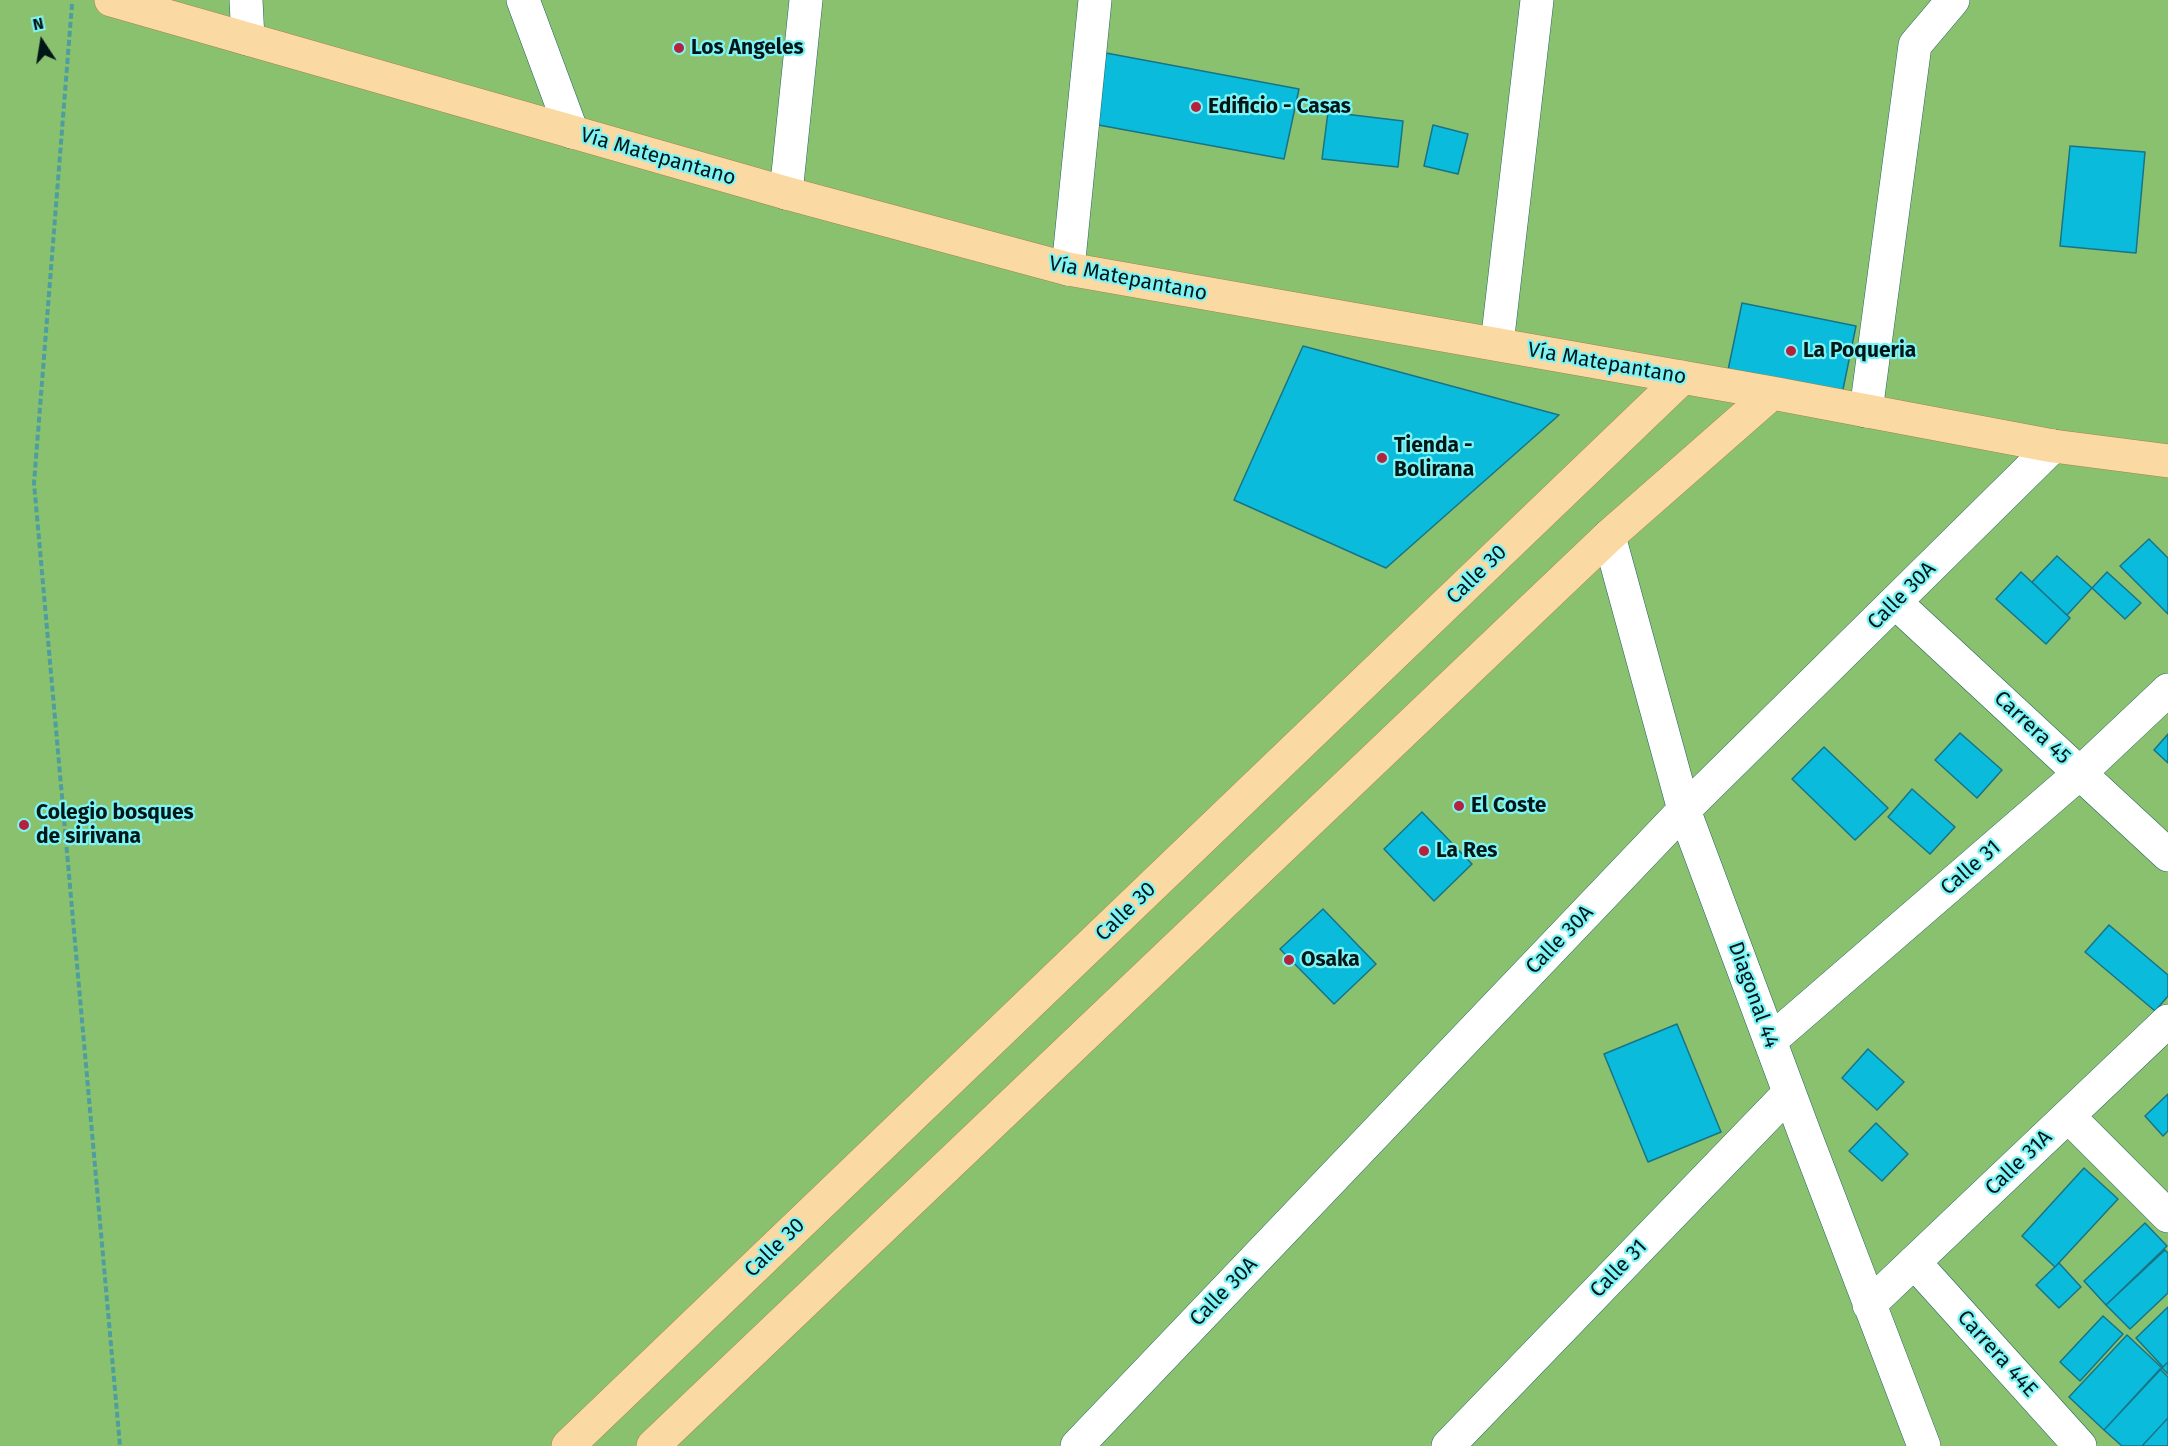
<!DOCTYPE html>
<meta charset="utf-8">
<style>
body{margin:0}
#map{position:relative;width:2168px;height:1446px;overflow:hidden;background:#80f4f5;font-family:"Fira Sans",sans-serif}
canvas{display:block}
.north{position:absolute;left:12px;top:12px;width:60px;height:60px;-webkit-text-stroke:4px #80f4f5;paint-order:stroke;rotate:348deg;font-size:16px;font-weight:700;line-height:24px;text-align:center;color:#001718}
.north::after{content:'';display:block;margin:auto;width:21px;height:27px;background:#001718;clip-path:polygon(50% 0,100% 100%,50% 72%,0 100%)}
</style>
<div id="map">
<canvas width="2168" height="1446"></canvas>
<div class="north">N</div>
</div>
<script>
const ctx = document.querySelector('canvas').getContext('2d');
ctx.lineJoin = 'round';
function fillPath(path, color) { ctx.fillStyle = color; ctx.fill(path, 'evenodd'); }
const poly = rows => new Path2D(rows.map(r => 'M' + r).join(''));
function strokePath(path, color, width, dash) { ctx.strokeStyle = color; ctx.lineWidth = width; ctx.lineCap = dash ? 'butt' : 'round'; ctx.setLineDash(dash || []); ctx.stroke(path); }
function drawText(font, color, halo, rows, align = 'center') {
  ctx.font = font + ' "Fira Sans",sans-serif'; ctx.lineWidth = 4.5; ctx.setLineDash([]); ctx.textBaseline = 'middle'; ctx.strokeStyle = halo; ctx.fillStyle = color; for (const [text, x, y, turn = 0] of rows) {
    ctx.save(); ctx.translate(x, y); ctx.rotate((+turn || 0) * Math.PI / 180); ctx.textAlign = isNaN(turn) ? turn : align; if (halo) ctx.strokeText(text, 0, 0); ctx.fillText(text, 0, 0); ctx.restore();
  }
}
fillPath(poly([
 [0,0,2168,0,2168,1446,0,1446]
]), '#8ac16f');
const building = poly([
 [1106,53,1299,89,1284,159,1093,124,1106,53],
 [1328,112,1403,121,1398,167,1322,159,1328,112],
 [1433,125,1468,134,1458,174,1424,166,1433,125],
 [2070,146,2145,152,2136,253,2060,246,2070,146],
 [1742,303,1856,326,1841,399,1727,375,1742,303],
 [1303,346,1559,415,1386,568,1234,500,1303,346],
 [2149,539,2168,558,2168,614,2120,566,2149,539],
 [2057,556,2092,588,2067,615,2032,582,2057,556],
 [2021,572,2070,618,2046,644,1996,599,2021,572],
 [2107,572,2141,603,2125,619,2092,588,2107,572],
 [1960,733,2002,770,1977,798,1935,760,1960,733],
 [2168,734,2168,763,2154,750,2168,734],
 [1824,747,1888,808,1855,840,1792,779,1824,747],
 [1912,789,1955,827,1930,854,1888,817,1912,789],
 [1422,812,1472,864,1434,901,1384,849,1422,812],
 [1323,909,1376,964,1334,1004,1280,949,1323,909],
 [2109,925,2168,975,2168,996,2155,1011,2085,952,2109,925],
 [1677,1024,1721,1132,1648,1162,1604,1054,1677,1024],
 [1868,1049,1904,1082,1877,1110,1842,1078,1868,1049],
 [2168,1094,2168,1131,2163,1136,2145,1116,2168,1094],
 [1876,1123,1908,1154,1882,1181,1849,1151,1876,1123],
 [2084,1168,2118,1199,2055,1267,2022,1236,2084,1168],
 [2145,1223,2167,1246,2106,1305,2084,1281,2145,1223],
 [2165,1250,2168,1253,2168,1293,2130,1329,2106,1305,2165,1250],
 [2059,1263,2081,1287,2059,1308,2036,1285,2059,1263],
 [2168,1307,2168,1362,2163,1367,2136,1338,2168,1307],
 [2103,1316,2123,1334,2080,1381,2060,1362,2103,1316],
 [2127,1335,2162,1368,2104,1430,2069,1397,2127,1335],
 [2168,1362,2168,1374,2162,1368,2168,1362],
 [2160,1369,2168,1377,2168,1418,2142,1446,2122,1446,2104,1430,2160,1369],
 [2168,1418,2168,1446,2142,1446,2168,1418]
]);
fillPath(building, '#0bbbdb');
strokePath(building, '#187386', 1.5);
const minor = poly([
 [246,0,248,39],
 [523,0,572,132],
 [786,193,806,0],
 [1068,269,1095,0],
 [1497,344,1537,0],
 [1866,411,1915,45,1953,0],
 [1609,536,1684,810,1804,1132,1924,1446],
 [1895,602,2168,855],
 [1770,1041,2080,773,2168,690],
 [2068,1116,2168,1216],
 [1914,1262,2080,1446],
 [1869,1305,2168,1021],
 [1077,1446,1684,810,2053,446],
 [1448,1446,1789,1093]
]);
const major = poly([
 [111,0,786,193,1068,269,1772,393,2053,446,2168,461],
 [568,1446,1683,377],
 [653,1446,1609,536,1772,393]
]);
strokePath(minor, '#246363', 34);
strokePath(major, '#a2844b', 34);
strokePath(poly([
 [72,4,34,483,120,1446]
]), '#4e9e9f', 4, [6, 3]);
strokePath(minor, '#fff', 33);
strokePath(major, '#fbd9a3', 33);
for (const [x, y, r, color] of [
 [679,48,6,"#b52240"],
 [1196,107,6,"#b52240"],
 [1791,351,6,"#b52240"],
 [1382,458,6,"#b52240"],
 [1459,806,6,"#b52240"],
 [24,825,6,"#b52240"],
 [1424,851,6,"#b52240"],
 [1289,960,6,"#b52240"]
]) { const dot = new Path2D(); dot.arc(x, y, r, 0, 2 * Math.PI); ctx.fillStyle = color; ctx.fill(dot); strokePath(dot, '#80f4f5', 2); }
drawText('bold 21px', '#001718', '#80f4f5', [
 ["Los Angeles",691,48],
 ["Edificio - Casas",1208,107],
 ["La Poqueria",1803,351],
 ["Tienda -",1394,446],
 ["Bolirana",1394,470],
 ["El Coste",1471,806],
 ["Colegio bosques",36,813],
 ["de sirivana",36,837],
 ["La Res",1436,851],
 ["Osaka",1301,960]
], 'left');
drawText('21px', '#001718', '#80f4f5', [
 ["Vía Matepantano",658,157,16],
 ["Vía Matepantano",1128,279,11],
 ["Vía Matepantano",1607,364,10],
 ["Calle 30",1477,575,-44],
 ["Calle 30A",1902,596,-45],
 ["Carrera 45",2032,728,43],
 ["Calle 31",1971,868,-41],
 ["Calle 30",1126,912,-44],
 ["Calle 30A",1560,940,-46],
 ["Diagonal 44",1753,995,70],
 ["Calle 31A",2019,1163,-44],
 ["Calle 30",775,1248,-44],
 ["Calle 31",1619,1269,-46],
 ["Calle 30A",1224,1292,-46],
 ["Carrera 44E",1997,1354,48]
]);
</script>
